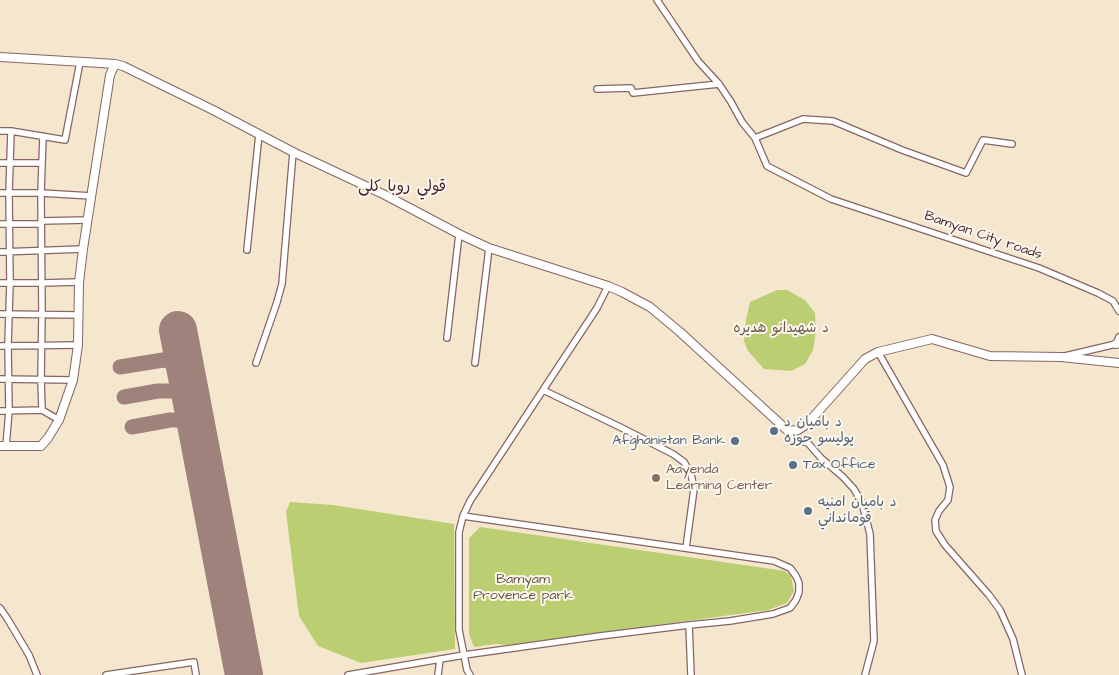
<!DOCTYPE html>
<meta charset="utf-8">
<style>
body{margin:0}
canvas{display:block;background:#f5e6ce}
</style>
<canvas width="1119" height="675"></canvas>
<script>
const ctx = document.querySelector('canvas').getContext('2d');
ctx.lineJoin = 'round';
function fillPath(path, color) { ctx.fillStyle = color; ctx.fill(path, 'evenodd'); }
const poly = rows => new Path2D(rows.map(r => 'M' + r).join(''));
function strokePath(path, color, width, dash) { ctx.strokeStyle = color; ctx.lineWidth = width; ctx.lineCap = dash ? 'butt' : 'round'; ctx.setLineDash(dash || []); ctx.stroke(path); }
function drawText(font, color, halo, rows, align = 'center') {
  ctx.font = font + ' "Architects Daughter","Playpen Sans Arabic",sans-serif'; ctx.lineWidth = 4; ctx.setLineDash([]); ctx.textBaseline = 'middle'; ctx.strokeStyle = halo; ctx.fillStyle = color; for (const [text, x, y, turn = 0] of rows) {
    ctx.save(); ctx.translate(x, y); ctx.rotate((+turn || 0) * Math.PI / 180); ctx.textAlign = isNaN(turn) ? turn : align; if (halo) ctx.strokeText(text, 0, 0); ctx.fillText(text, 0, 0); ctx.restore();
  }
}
fillPath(poly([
 [777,290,787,290,805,300,815,313,816,331,813,350,805,364,791,371,764,369,748,351,744,341,746,320,750,302],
 [290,502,333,505,454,524,455,649,361,663,318,646,299,616,286,512],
 [480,527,785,571,791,576,794,591,787,603,768,610,508,645,496,644,474,647,469,634,469,538]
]), '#bbce71');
strokePath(poly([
 [120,367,163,360,174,362,180,368,187,378],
 [124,397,158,391,176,391,186,397,193,406],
 [132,427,170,420,179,420,191,426,199,436]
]), '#a0827c', 15);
strokePath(poly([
 [178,330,244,675]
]), '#a0827c', 38);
const minor = poly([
 [657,0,698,61,719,84,731,102,742,122,755,138,767,166,831,199,1039,268,1098,293,1113,301,1119,311],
 [597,89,631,88,633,93,719,84],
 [0,131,11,131,65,140,80,62],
 [755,138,803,119,833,121,902,150,966,173,983,140,1012,144],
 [0,163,42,163],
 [0,193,41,193,92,196],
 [41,221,88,220],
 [0,224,41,224],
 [247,250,259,134],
 [0,252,83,249],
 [0,283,42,283,79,282],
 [0,314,78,315],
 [447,338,459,234],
 [0,346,78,345],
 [878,352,943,465,950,487,948,500,939,511,935,520,936,531,945,545,989,595,1000,610,1013,639,1022,675],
 [1065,356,1116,344,1119,337],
 [256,363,277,302,282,284,293,152],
 [475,363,489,248],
 [0,379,73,380],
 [543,390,620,427,673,454,684,462,691,474,694,489,686,548],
 [42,410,41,379,42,314,41,193,43,136],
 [0,411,42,410,59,420],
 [788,431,789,435,794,439,808,443,821,458,843,477,854,489,862,503,870,534,874,641,865,675],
 [6,446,9,411,8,345,10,283,9,193,11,131],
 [0,608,7,618,29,655,37,675],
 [689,625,691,675],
 [106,675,194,662,196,675],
 [348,675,464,655,600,636,689,625,730,621,773,614,790,608,796,600,799,592,799,583,796,576,790,568,774,561,463,516],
 [438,675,440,659],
 [470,675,467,670,459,630,459,532,463,516,470,501,597,308,608,286]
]);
const tertiary = poly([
 [0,57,100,63,115,64,123,66,213,110,293,152,385,195,459,234,489,248,608,286,622,292,650,307,680,332,788,431,798,430,807,424,865,359,878,352,932,339,990,356,1061,357,1119,363],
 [1116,344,1119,343],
 [0,446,41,446,48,438,59,420,73,380,78,345,79,282,83,249,110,75,115,64]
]);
strokePath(minor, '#866564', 8);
strokePath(tertiary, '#866564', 10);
strokePath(minor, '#fff', 5.5);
strokePath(tertiary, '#fff', 8);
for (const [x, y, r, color] of [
 [774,431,5,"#5c6f8a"],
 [735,441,5,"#5c6f8a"],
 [793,465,5,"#5c6f8a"],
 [656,478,5,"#8d6e63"],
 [808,511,5,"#5c6f8a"]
]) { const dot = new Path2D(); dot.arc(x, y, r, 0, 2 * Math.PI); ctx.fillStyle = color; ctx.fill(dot); strokePath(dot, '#fbf7ec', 2); }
drawText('14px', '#4a1f2b', '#fbf7ec', [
 ["Bamyan City roads",983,236,19]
]);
drawText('14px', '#6c5440', '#fbf7ec', [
 ["د شهیدانو هدیره",781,329],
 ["Bamyam",523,580],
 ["Provence park",523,596]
]);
drawText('14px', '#4e5e75', '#fbf7ec', [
 ["د بامیان د",784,423],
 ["پولیسو حوزه",784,439],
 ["Afghanistan Bank",725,441,"right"],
 ["Tax Office",803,465],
 ["د بامیان امنیه",818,503],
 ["قومانداني",818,519]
], 'left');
drawText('14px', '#785e54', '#fbf7ec', [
 ["Aayenda",666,470],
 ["Learning Center",666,486]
], 'left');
drawText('16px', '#4a1f2b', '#fbf7ec', [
 ["قولي روبا کلی",402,188]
]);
</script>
